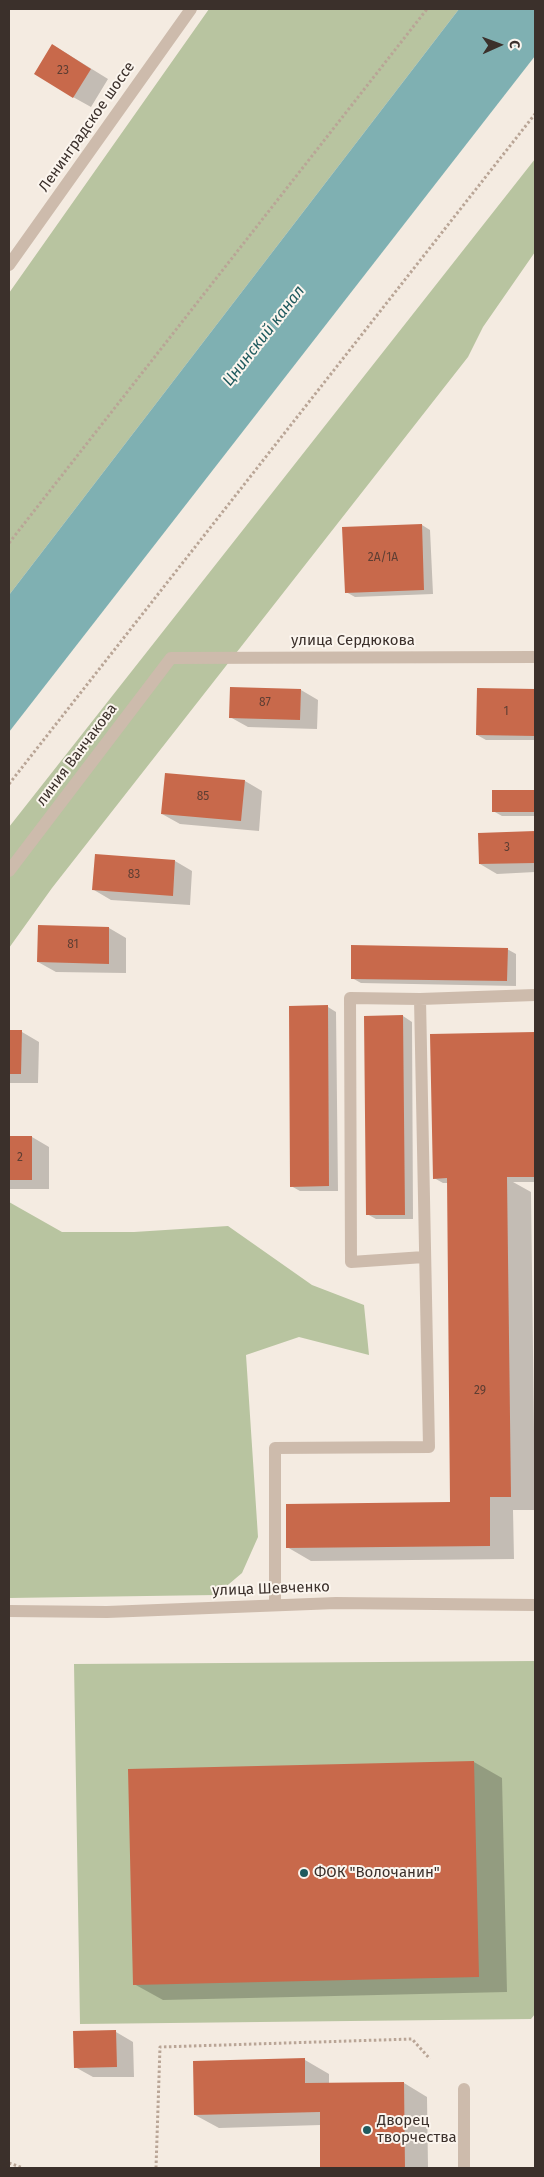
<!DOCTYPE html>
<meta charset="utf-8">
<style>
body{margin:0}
#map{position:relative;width:544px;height:2177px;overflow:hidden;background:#f4ebe1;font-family:"Fira Sans",sans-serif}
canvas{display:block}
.frame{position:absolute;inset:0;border:10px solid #3b302b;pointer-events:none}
.north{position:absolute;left:474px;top:20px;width:50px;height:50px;-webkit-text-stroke:4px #fbf5ee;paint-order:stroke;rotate:88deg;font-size:14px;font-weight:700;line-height:20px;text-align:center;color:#3b302b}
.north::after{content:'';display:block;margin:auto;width:18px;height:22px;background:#3b302b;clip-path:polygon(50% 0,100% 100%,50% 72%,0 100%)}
</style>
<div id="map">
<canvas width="544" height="2177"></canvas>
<div class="frame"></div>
<div class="north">С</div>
</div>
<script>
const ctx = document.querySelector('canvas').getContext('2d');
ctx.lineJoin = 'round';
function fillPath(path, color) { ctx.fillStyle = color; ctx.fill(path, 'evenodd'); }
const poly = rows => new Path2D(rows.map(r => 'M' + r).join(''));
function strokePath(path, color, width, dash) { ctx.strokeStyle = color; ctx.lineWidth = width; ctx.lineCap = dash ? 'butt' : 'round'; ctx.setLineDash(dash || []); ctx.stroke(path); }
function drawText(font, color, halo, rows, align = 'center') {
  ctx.font = font + ' "Fira Sans",sans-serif'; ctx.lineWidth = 4; ctx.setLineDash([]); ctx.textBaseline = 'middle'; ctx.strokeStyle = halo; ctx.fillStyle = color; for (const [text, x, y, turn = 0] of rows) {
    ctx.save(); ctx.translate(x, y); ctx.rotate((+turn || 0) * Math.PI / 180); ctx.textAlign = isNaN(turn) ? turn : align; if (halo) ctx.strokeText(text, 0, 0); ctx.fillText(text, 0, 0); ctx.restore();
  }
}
fillPath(poly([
 [209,9,459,9,9,595,9,293],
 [535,159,535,252,483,327,468,357,52,888,9,948,9,827],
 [9,1202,62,1232,134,1232,228,1226,312,1285,364,1305,369,1355,299,1337,246,1355,258,1537,242,1573,216,1595,9,1598],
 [535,1661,535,2014,531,2019,80,2024,74,1664]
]), '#b8c4a0');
fillPath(poly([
 [459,9,535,9,535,56,9,732,9,595]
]), '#7fb0b2');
fillPath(poly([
 [53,45,108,79,91,107,73,97],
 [422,525,430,530,433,594,355,597,346,592],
 [478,689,535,690,535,740,486,740,477,735],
 [301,690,318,700,317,729,248,727,230,717],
 [245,781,262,791,259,831,180,824,162,814],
 [494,792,535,792,535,816,502,816,493,811],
 [535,833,535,872,497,874,480,864,479,834],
 [175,861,192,871,190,905,111,900,94,890],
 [109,928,126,938,126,973,56,972,38,962],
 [507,949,516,954,516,986,361,983,352,978],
 [328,1007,336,1012,338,1191,300,1191,291,1186],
 [403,1016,412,1022,413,1219,376,1219,367,1214],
 [9,1032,22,1032,39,1042,38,1083,9,1083],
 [535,1033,535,1182,513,1182,531,1192,535,1510,513,1510,514,1559,311,1561,287,1547,452,1504,448,1183,443,1183,434,1178,431,1035],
 [32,1137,49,1147,49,1189,9,1189,9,1138],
 [474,1762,502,1778,507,1992,163,2000,134,1984],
 [9,1897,10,1898,10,1981,9,1981],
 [116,2032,133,2042,134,2077,93,2077,75,2067],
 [305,2060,329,2074,329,2084,404,2083,427,2097,428,2168,321,2168,321,2125,219,2128,195,2115]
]), '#0003');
fillPath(poly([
 [52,44,91,69,73,98,34,74],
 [422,524,424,590,345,593,342,527],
 [230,687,301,689,300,720,229,718],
 [477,688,535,689,535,736,476,735],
 [165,773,245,780,241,821,161,814],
 [492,790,535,790,535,812,492,812],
 [535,831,535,863,479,864,478,833],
 [95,854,175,860,173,896,92,890],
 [38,925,109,927,109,964,37,962],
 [351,945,508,948,507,981,351,979],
 [328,1005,329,1186,290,1187,289,1006],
 [403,1015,405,1215,366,1215,364,1016],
 [9,1030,22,1030,21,1074,9,1074],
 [535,1032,535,1177,507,1177,511,1497,490,1497,490,1546,286,1548,286,1504,450,1502,447,1178,433,1179,430,1034],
 [9,1136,32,1136,32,1180,9,1180],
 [474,1761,479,1977,133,1985,128,1769],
 [116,2030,117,2067,74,2068,73,2031],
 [305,2058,305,2083,404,2082,405,2168,320,2168,320,2112,194,2115,193,2061]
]), '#c8694b');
strokePath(poly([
 [9,543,427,9],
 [9,784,535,114],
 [9,2163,23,2168],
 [156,2168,160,2047,412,2039,430,2059]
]), '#b9a596', 3, [2.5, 2.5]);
strokePath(poly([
 [420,999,350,998,351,1262,424,1257],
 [275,1605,275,1448,429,1447,420,999,535,995],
 [464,2168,464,2089]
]), '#cdbbac', 12);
strokePath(poly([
 [9,871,171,658,535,657],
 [9,1611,107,1612,336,1603,535,1605]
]), '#cdbbac', 12);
strokePath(poly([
 [9,265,191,9]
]), '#cdbbac', 12);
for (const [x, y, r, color] of [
 [304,1873,5,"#1f5a5e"],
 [367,2130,5,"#1f5a5e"]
]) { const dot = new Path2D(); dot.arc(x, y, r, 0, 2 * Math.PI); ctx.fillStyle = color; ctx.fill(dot); strokePath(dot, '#fbf5ee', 2); }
drawText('12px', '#5e3e33', null, [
 ["23",63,71],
 ["2А/1А",383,558],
 ["87",265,703],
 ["1",506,712],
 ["85",203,797],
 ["3",507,848],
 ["83",134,875],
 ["81",73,945],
 ["2",20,1158],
 ["29",480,1391]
]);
drawText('15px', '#3b302b', '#fbf5ee', [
 ["Ленинградское шоссе",87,127,-55],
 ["улица Сердюкова",353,641],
 ["линия Ванчакова",77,755,-53],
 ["улица Шевченко",271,1589,-2]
]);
drawText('15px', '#3b302b', '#fbf5ee', [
 ["ФОК \"Волочанин\"",314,1873],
 ["Дворец",377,2121],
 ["творчества",377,2138]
], 'left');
drawText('italic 16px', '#1f5a5e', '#fbf5ee', [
 ["Цнинский канал",264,336,-52]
]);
</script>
